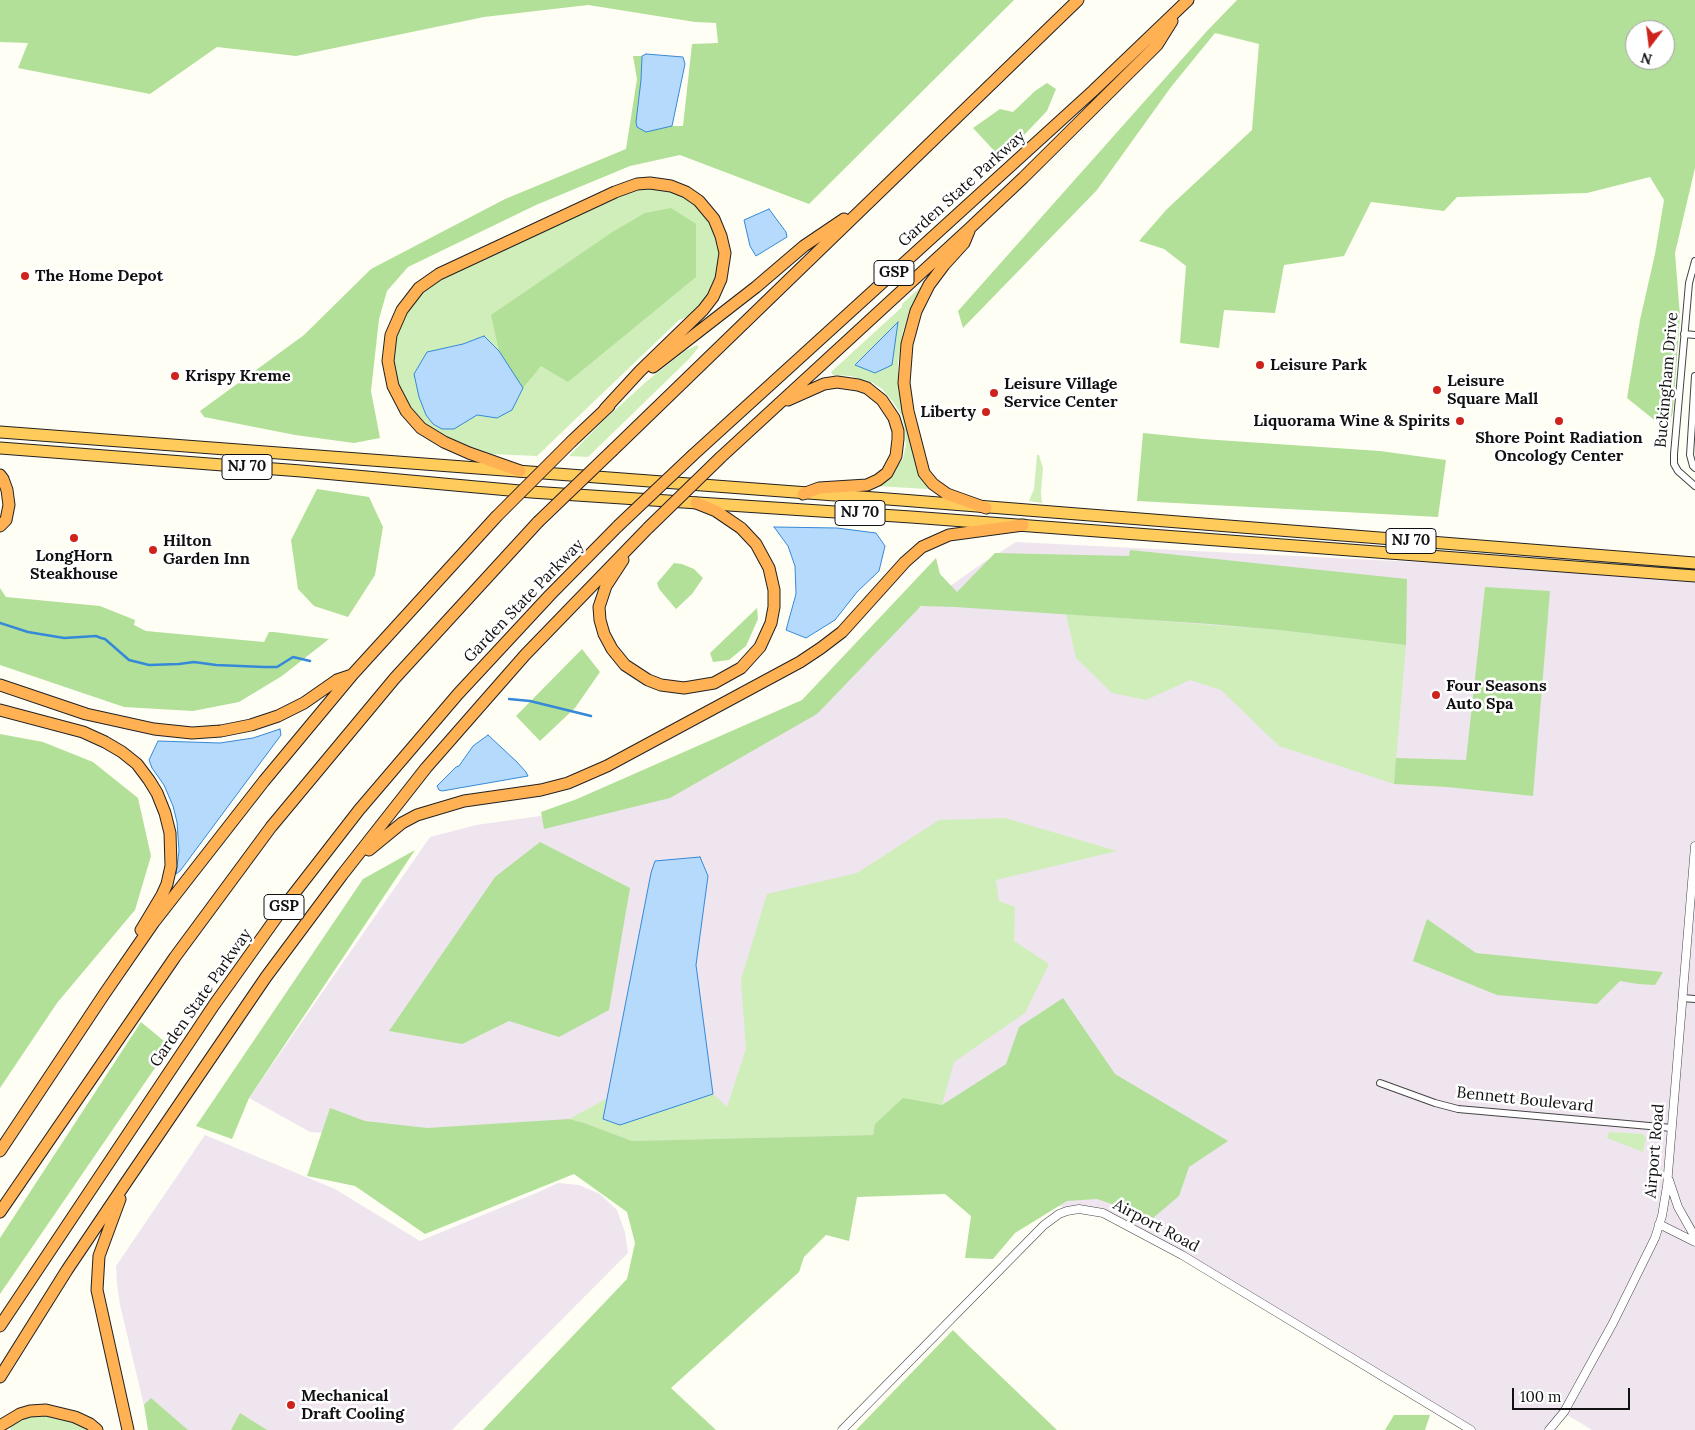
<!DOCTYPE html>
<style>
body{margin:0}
#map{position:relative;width:1695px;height:1430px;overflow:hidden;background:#fffef5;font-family:Lora,serif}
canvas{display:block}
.north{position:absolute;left:1625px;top:20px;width:50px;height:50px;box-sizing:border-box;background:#fff;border:1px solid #a0a0a0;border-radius:50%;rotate:195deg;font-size:14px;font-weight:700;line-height:20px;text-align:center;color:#111}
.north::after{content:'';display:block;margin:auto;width:18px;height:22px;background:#ce231c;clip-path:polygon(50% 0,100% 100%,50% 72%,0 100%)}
.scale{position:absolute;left:1512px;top:1388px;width:118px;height:22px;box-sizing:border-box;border:2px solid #111;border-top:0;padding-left:6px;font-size:15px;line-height:18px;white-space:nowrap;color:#111;-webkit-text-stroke:4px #fff;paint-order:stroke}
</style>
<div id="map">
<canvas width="1695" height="1430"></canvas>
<div class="north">N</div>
<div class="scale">100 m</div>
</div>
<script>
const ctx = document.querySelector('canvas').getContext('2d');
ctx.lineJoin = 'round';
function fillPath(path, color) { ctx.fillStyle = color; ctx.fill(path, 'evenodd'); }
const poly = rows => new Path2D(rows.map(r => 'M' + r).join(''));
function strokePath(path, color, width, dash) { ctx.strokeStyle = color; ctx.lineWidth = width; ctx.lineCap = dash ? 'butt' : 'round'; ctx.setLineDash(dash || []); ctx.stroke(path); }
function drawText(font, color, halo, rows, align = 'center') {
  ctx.font = font + ' Lora,serif'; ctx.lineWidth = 5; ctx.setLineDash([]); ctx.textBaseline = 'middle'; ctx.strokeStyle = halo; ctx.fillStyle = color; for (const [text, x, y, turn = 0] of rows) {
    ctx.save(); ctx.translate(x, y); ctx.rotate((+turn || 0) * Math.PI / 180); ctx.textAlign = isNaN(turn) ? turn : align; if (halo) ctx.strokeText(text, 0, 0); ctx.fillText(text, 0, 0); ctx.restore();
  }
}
fillPath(poly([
 [1016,542,1695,576,1695,1430,1592,1430,1564,1413,1549,1430,1471,1430,1182,1255,1103,1213,1067,1211,1006,1167,399,1138,310,1132,249,1098,430,837,476,825,547,815,834,688,863,648,984,562],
 [205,1135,335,1189,420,1241,541,1191,558,1183,579,1185,600,1194,617,1210,625,1232,628,1253,452,1430,178,1430,144,1406,120,1305,117,1284,116,1266]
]), '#efe5ef');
fillPath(poly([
 [655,186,693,200,715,230,720,254,719,254,717,276,706,297,697,308,687,317,679,320,537,456,491,454,468,448,451,440,422,423,407,406,393,371,392,352,396,332,404,312,430,284,637,187],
 [926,282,911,307,903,331,898,363,898,381,901,404,903,404,928,488,927,489,876,486,903,459,906,445,905,431,902,416,893,402,882,389,873,383,851,376,833,375,831,372,902,307,902,304],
 [697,345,699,347,689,359,588,457,569,456,604,420,647,381,685,351],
 [1037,455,1039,455,1043,468,1041,492,1042,503,1029,501,1034,489],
 [1066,614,1279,630,1406,645,1394,784,1279,746,1221,690,1190,680,1146,700,1112,693,1076,658],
 [1005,818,1117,851,996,880,999,901,1015,907,1014,941,1049,964,1025,1013,954,1062,942,1105,903,1099,875,1124,873,1135,632,1141,584,1123,569,1119,606,1099,603,1119,620,1125,713,1094,727,1107,746,1049,741,980,767,894,857,873,939,820],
 [1609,1132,1643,1134,1646,1138,1643,1152,1607,1138],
 [47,1415,62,1417,91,1430,11,1430,10,1427,20,1421,31,1417]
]), '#d0eeba');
fillPath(poly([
 [0,0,1014,0,809,204,680,155,630,166,536,205,408,267,387,291,379,319,371,391,380,438,354,443,295,435,204,417,200,411,304,335,371,269,505,199,626,149,637,79,633,56,642,56,641,80,646,132,672,126,683,126,692,44,718,43,716,23,695,22,588,5,484,17,296,56,217,47,150,94,18,68,28,43,0,42],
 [1237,0,1695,0,1695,168,1675,253,1680,316,1673,411,1668,431,1627,398,1640,320,1655,254,1664,200,1650,177,1587,193,1457,197,1444,211,1371,202,1344,256,1284,265,1275,313,1224,310,1219,348,1180,343,1186,266,1164,249,1139,241,1167,209,1252,130,1259,44,1215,33,1171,87,1097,190,963,328,958,311,1207,31],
 [1635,30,1665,30,1665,60,1635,60],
 [1047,83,1056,89,1047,111,1026,133,1000,157,973,128,1000,109,1013,112,1035,91],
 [671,208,696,224,696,277,568,382,541,366,523,388,499,351,491,315,614,231,645,213],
 [1143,433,1203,439,1380,451,1446,460,1438,517,1137,501],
 [317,489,369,497,383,527,375,575,348,617,314,606,298,589,291,540],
 [1130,550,1407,579,1406,645,1279,630,1210,624,955,607,921,606,817,714,670,798,544,829,541,812,577,799,802,700,936,558,940,574,957,592,995,553,1129,556],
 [674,563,682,564,694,569,703,578,692,594,676,609,659,589,657,583],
 [1485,587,1550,591,1533,796,1447,787,1394,784,1396,758,1466,760],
 [0,588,6,597,100,606,135,620,134,625,146,631,264,642,269,632,274,632,329,639,282,676,239,702,193,711,124,707,0,665],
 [757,608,758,619,746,646,729,660,713,662,710,653],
 [582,649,600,672,575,708,540,741,516,716],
 [0,734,43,742,93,762,138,798,151,856,135,910,57,1003,0,1088],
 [540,842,630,888,609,1010,559,1037,509,1021,462,1044,389,1031,495,877],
 [415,850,249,1098,232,1139,196,1126,363,879],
 [1427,919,1476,953,1663,972,1655,985,1638,984,1620,981,1597,1004,1497,995,1413,961],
 [1063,998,1115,1074,1228,1141,1189,1167,1179,1196,1153,1218,1097,1199,1067,1201,1015,1233,993,1259,965,1258,971,1216,945,1194,857,1197,849,1241,826,1235,804,1257,799,1272,671,1388,716,1430,483,1430,627,1279,635,1243,627,1212,574,1174,425,1234,355,1186,307,1176,330,1108,365,1121,427,1128,569,1119,584,1123,632,1141,873,1135,875,1124,903,1098,942,1105,1006,1064,1019,1027],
 [141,1022,170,1046,0,1294,0,1238],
 [953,1330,968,1345,1057,1430,856,1430],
 [151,1398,188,1430,148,1430,144,1405],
 [240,1413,267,1430,231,1430],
 [1394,1415,1430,1415,1425,1430,1385,1430]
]), '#b2e098');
const water = poly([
 [646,54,683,57,685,64,672,126,646,132,637,127,636,122,641,80,642,56,646,54],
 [769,209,786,232,787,237,756,256,750,246,744,220,769,209],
 [898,322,892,365,875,373,855,365,898,322],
 [484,336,499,351,523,388,512,410,497,418,477,415,454,429,442,429,433,424,426,415,419,397,414,374,427,352,463,344,484,336],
 [774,527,837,528,876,533,885,546,879,571,857,592,835,620,806,638,786,630,796,594,795,566,788,546,774,527],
 [280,729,281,735,180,871,176,874,179,851,177,822,173,806,164,785,152,768,149,760,158,741,220,743,253,738,280,729],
 [488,735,517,762,526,772,528,776,442,791,439,790,437,786,456,767,459,766,473,746,488,735],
 [700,857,708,876,696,965,713,1094,620,1125,603,1119,651,873,655,861,700,857]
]);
fillPath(water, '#b5dafb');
strokePath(water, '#3589d8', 1);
strokePath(poly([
 [0,623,28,632,64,638,96,636,101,638,105,639,129,660,149,665,179,664,194,662,216,665,264,667,277,667,293,657,310,661],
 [509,699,530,701,591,716]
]), '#3589d8', 2.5);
const minor = poly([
 [1695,261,1689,283,1674,454,1674,464,1678,471,1695,486],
 [1684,334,1695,335],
 [1695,376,1690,455,1693,466,1695,468],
 [1682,998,1695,999],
 [1380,1083,1435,1103,1458,1109,1672,1128]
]);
const tertiary = poly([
 [1669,1180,1678,1207,1695,1237],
 [1659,1224,1695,1242],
 [842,1430,1044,1225,1059,1214,1067,1211,1079,1209,1103,1213,1182,1255,1471,1430],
 [1549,1430,1564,1412,1613,1323,1655,1238,1662,1216,1667,1186,1695,846]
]);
const trunk = poly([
 [0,432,901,500,1695,563],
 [0,448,301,471,531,492,911,517,1695,576]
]);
const motorway = poly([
 [969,231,964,243,944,265,929,285,916,311,907,344,904,383,908,411,924,473,933,484,947,494,986,508],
 [653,367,756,287,804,246,844,219],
 [788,400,824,384,837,382,858,385,867,388,882,400,894,418,898,431,898,439,896,456,887,473,878,480,867,485,819,488,803,494],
 [572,441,609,406],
 [613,450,1078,0],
 [693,455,1093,91,1188,0],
 [721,457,970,228,1023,178,1157,45,1172,21],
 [520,471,469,453,444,442,421,428,406,411,393,386,388,361,391,335,402,310,419,288,439,274,615,192,637,184,650,183,671,186,686,192,699,201,714,219,721,236,725,253,721,279,713,297,703,310,640,371,605,409],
 [0,475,3,479,7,490,9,505,6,520,0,526],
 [623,560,606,586,599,607,600,620,604,634,612,649,625,665,648,680,661,685,684,688,714,683,741,668,760,647,771,623,774,607,774,590,769,568,756,544,741,528,716,511,696,503],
 [0,685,86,714,154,729,192,733,221,731,251,725,278,716,304,703,337,680,352,675],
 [0,710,83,732,105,742,122,752,137,764,149,780,157,793,165,813,170,833,171,866,167,884,162,895,141,930],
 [369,850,402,823,417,815,464,801,541,790,568,783,607,766,800,662,821,648,842,632,905,562,922,547,949,535,1023,525],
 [0,1151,105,993,154,922,264,781,353,674,496,517],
 [120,1199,99,1256,97,1290,128,1430],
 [0,1212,175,957,271,827,395,678,538,522],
 [0,1326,214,1005,286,904,359,810,458,694,550,595,618,526],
 [0,1377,67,1270,127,1181,266,977,342,875,426,768,525,655,648,528],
 [0,1426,20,1414,30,1411,46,1410,75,1417,90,1424,97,1430]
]);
strokePath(minor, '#444', 8);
strokePath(tertiary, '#444', 9);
strokePath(trunk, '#222', 13);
strokePath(motorway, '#222', 13);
strokePath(minor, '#fff', 6);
strokePath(tertiary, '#fff', 8);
strokePath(trunk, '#ffcc5c', 11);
strokePath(motorway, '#ffb153', 11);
const motorwayBridge = poly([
 [496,517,572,441],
 [538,522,613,450],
 [618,526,693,455],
 [648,528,721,457]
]);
strokePath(motorwayBridge, '#222', 13, []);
strokePath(motorwayBridge, '#ffb153', 11);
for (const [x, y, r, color] of [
 [25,276,5,"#ce231c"],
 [1260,365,5,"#ce231c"],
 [175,376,5,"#ce231c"],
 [1437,390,5,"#ce231c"],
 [994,393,5,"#ce231c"],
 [986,412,5,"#ce231c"],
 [1460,421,5,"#ce231c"],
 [1559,421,5,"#ce231c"],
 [74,538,5,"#ce231c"],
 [153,550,5,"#ce231c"],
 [1436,695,5,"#ce231c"],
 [291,1405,5,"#ce231c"]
]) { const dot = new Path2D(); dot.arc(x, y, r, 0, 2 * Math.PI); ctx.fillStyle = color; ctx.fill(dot); strokePath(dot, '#fff', 2); }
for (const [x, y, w] of [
 [894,273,40],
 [247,467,50],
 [860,513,50],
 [1411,541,50],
 [284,907,40]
]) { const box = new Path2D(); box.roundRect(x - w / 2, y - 12.5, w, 25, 4); ctx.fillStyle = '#fff'; ctx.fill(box); strokePath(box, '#111', 1); }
drawText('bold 15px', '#111', null, [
 ["GSP",894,273],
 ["NJ 70",247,467],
 ["NJ 70",860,513],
 ["NJ 70",1411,541],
 ["GSP",284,907]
]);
drawText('16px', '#111', '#fff', [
 ["Garden State Parkway",962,189,-42],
 ["Buckingham Drive",1667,380,-85],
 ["Garden State Parkway",524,601,-46],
 ["Garden State Parkway",201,998,-55],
 ["Bennett Boulevard",1525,1100,6],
 ["Airport Road",1655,1151,-85],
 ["Airport Road",1156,1226,28]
]);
drawText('bold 16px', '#111', '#fff', [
 ["The Home Depot",35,276],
 ["Leisure Park",1270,365],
 ["Krispy Kreme",185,376],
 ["Leisure",1447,381],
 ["Square Mall",1447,399],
 ["Leisure Village",1004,384],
 ["Service Center",1004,402],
 ["Liberty",976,412,"right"],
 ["Liquorama Wine & Spirits",1450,421,"right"],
 ["Shore Point Radiation",1559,438,"center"],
 ["Oncology Center",1559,456,"center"],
 ["Hilton",163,541],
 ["Garden Inn",163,559],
 ["LongHorn",74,556,"center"],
 ["Steakhouse",74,574,"center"],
 ["Four Seasons",1446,686],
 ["Auto Spa",1446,704],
 ["Mechanical",301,1396],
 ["Draft Cooling",301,1414]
], 'left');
</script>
